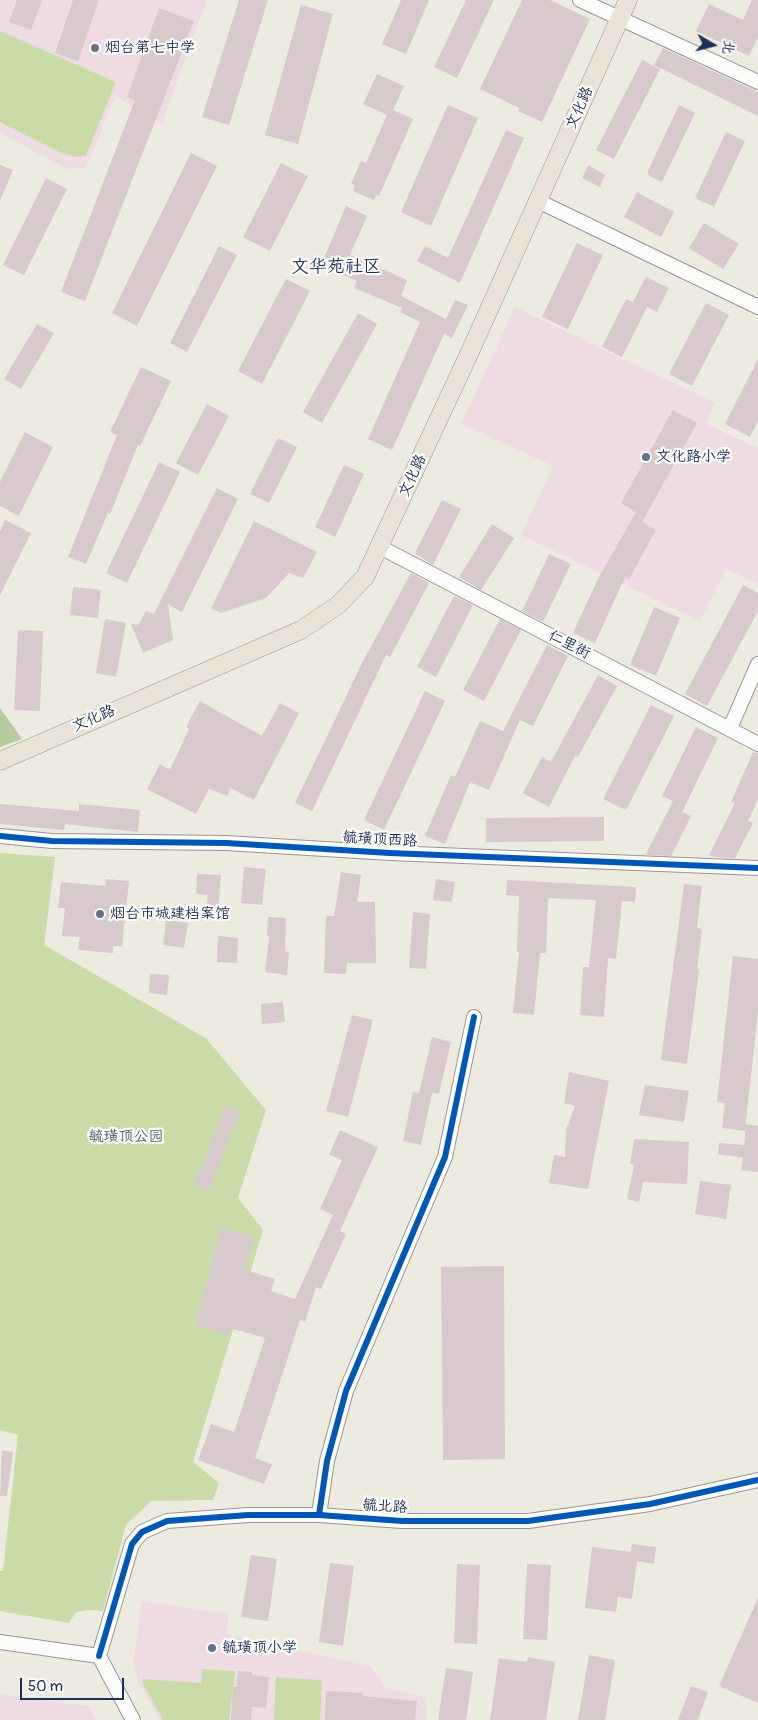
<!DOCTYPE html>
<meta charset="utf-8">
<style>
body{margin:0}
#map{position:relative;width:758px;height:1720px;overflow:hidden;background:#edeae0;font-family:Pangolin,"LXGW WenKai TC",sans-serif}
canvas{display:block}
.north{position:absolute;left:688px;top:20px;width:50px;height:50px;-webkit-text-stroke:4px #fdfcf7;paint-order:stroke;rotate:98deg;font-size:14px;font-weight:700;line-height:20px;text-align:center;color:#1b2f5e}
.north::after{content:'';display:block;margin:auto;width:18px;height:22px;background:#1b2f5e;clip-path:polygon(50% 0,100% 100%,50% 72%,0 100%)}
.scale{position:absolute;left:20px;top:1678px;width:104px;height:22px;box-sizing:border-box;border:2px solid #1b2f5e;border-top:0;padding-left:6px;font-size:15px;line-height:18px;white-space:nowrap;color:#1b2f5e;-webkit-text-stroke:4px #fdfcf7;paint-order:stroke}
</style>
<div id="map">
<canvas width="758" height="1720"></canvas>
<div class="north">北</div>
<div class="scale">50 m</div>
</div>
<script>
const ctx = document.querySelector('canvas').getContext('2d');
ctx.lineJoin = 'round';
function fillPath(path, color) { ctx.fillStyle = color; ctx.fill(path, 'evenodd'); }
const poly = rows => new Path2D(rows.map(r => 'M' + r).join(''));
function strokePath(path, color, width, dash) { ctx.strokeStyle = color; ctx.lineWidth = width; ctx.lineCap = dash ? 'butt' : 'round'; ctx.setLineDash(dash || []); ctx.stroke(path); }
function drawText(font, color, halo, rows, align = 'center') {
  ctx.font = font + ' Pangolin,"LXGW WenKai TC",sans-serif'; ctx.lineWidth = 4.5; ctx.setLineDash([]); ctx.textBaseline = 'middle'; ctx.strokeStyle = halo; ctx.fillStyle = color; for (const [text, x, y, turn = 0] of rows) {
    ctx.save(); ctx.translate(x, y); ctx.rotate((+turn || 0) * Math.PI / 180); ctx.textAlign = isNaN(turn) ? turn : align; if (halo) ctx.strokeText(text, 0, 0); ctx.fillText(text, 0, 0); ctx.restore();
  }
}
fillPath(poly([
 [0,0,207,0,162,123,115,96,86,168,67,169,0,133],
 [515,307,715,403,706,424,758,448,758,584,726,569,700,621,521,535,553,466,461,424],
 [142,1601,228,1614,227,1635,370,1666,385,1688,426,1698,426,1720,160,1720,138,1681,133,1662],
 [0,1694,89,1706,96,1720,0,1720]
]), '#efdce3');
fillPath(poly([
 [0,31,116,82,86,156,76,157,61,153,0,122],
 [0,853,55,857,44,945,206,1038,266,1110,238,1198,263,1230,193,1462,219,1483,213,1500,151,1501,126,1525,103,1611,87,1610,76,1612,69,1623,0,1611,0,1571,3,1571,18,1435,0,1430],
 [202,1669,235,1671,229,1720,163,1720,143,1684,143,1679,201,1683],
 [276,1677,322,1680,320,1720,274,1720]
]), '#c9dca8');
fillPath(poly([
 [0,708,22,739,0,747]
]), '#b6cc9f');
fillPath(poly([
 [17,0,42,0,31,30,9,22],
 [73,0,99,0,78,61,55,53],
 [239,0,268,0,229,125,202,117],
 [401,0,429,0,406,54,382,44],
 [466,0,494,0,457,78,434,67],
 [522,0,550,0,590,19,542,122,518,111,519,108,480,89],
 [752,0,758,0,758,38,749,56,696,31,709,4,743,20],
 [301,5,333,14,298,144,265,135],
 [159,8,194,21,85,301,61,292,135,100,127,97],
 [663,48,758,92,758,116,654,65],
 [642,60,660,69,614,159,596,150],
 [377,74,404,86,393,110,413,119,379,196,376,195,374,200,353,191,355,185,351,184,361,161,366,163,387,115,363,104],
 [448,105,478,118,431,226,401,212],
 [679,105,695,113,662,182,648,175,648,171],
 [506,130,524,138,460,283,417,261,425,246,448,258],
 [726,132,745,141,714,207,695,198],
 [191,153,217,166,137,326,112,313],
 [281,163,308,176,270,251,243,237],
 [0,165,13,170,0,201],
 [588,165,605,175,600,187,582,178],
 [46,178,67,189,24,275,3,265],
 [637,192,674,212,661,237,624,217],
 [346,206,367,216,350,255,407,280,401,296,446,319,455,300,468,305,452,338,444,334,392,450,368,439,420,322,400,312,402,308,354,288,357,281,321,265],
 [704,223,739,244,723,269,689,248],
 [577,243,603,255,568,329,542,317],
 [219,246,237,255,187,352,170,343],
 [646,277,669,288,657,312,647,307,622,357,602,347,626,299,633,302],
 [286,279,310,291,262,384,238,371],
 [706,303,729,315,692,386,669,374],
 [358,313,377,324,322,423,303,412],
 [37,324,54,333,21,389,4,379],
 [758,359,758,420,750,437,725,424],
 [141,367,171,381,140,446,138,445,110,514,108,513,86,564,68,557,117,435,110,432],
 [207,404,229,416,198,475,176,463],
 [673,410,697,423,642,522,656,530,629,579,625,577,595,643,573,633,598,579,636,512,621,503],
 [25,432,53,447,19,516,0,506,0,482],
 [278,438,297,447,269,503,250,494],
 [159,462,180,472,127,583,106,573],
 [344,465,364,474,335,537,315,527],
 [217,488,238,499,182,612,168,604,173,640,143,653,131,624,138,625,146,611,154,614],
 [442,500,461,509,433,565,415,553],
 [5,520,31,533,0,595,0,531],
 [254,521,317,552,303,578,289,573,266,598,221,613,211,608],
 [492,524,514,538,481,590,459,577],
 [549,554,571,564,543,622,522,611],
 [411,573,429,583,390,657,386,655,312,811,295,803,362,663],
 [743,585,758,593,758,611,707,706,685,694],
 [73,587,101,590,98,618,70,615],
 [454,596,473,605,436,677,417,667],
 [654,607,680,618,656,676,630,665],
 [105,619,126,623,116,677,96,673],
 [500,619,521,630,484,701,463,690],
 [18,630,43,631,40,711,14,710],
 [547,645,568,656,533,726,520,720,489,790,470,782,445,844,425,836,451,775,455,777,480,721,503,731],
 [598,675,617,686,578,757,575,756,549,807,523,793,542,757,551,762],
 [425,691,445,701,384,830,364,820],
 [200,701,262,736,280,703,299,713,254,800,230,788,228,796,209,789,196,814,147,789,160,764,170,770,189,729,186,727],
 [651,705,674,716,626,810,603,799],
 [696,727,718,738,682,812,691,816,671,856,648,855,646,854,673,801,662,796],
 [753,752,758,753,758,799,748,821,753,823,735,858,715,857,709,855,735,803,731,802],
 [0,804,79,811,79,804,140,810,138,832,65,824,64,830,0,824],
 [604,817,604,841,486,842,486,818],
 [244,867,266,869,262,905,241,903],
 [341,872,361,875,357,902,375,902,376,963,347,963,346,974,324,973,326,916,334,916],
 [197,874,221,875,218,911,206,910,208,895,196,894],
 [106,879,129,881,122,946,113,946,113,953,78,950,80,937,62,936,65,908,58,908,61,882,105,886],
 [436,879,455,882,452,902,433,900],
 [507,880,636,887,635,902,622,901,616,959,608,958,604,1017,580,1015,583,967,589,967,596,900,548,898,546,953,540,953,534,1015,513,1013,519,952,517,952,519,896,506,895],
 [684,884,702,886,697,928,702,929,697,969,699,969,687,1064,661,1060],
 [413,912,430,914,426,969,409,968],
 [268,917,286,918,285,951,289,952,287,975,265,972,269,936,267,936],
 [166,920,188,923,184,948,163,945],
 [218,936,238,938,237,963,217,962],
 [733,956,758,959,758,1011,745,1131,722,1128,725,1103,717,1102],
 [150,974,169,975,167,995,149,993],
 [283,1002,285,1022,262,1024,261,1004],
 [352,1015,373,1020,348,1117,326,1111],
 [432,1037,451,1042,439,1094,432,1093,421,1145,403,1141,413,1092,419,1093],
 [569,1072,609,1081,588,1189,549,1183,554,1155,565,1157,566,1130,575,1106,564,1103],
 [645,1085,689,1091,684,1122,639,1115],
 [225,1105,240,1111,208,1192,194,1186],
 [746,1124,758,1126,758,1172,741,1170,743,1158,718,1154,719,1143,744,1145],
 [340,1130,378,1147,340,1231,346,1234,321,1289,316,1287,305,1322,300,1320,255,1458,272,1464,264,1484,198,1460,211,1424,234,1432,265,1338,230,1328,229,1335,195,1326,221,1228,254,1236,245,1270,275,1279,271,1291,295,1299,333,1215,320,1209,342,1160,329,1155],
 [634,1139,689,1142,687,1184,643,1182,639,1202,627,1199,634,1165,630,1164],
 [700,1181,731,1185,726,1219,695,1214],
 [504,1266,505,1459,443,1460,441,1267],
 [2,1450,13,1452,7,1496,0,1496],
 [632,1544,656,1547,654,1564,637,1561,632,1599,618,1597,616,1612,585,1608,592,1547,631,1552],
 [251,1555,277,1559,268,1621,241,1617],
 [330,1563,354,1566,343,1646,319,1642],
 [457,1564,480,1565,477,1644,454,1643],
 [527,1564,551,1565,547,1640,523,1639],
 [758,1598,758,1703,719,1686],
 [589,1655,615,1660,605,1720,578,1720],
 [528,1657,555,1662,546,1720,490,1720,499,1658,527,1662],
 [446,1668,473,1672,466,1720,438,1720],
 [238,1671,252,1672,252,1675,269,1677,266,1708,252,1707,251,1720,231,1720,233,1687,237,1687],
 [691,1686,708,1692,698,1720,678,1720],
 [326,1691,363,1693,363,1696,417,1701,415,1720,325,1720]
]), '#d8c9cd');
const minor = poly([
 [580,0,758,82],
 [538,201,758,307],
 [380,547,758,744],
 [730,728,758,664],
 [0,836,52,841,226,843,390,853,758,868],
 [319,1515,327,1461,346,1391,445,1157,474,1017],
 [0,1642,99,1656,133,1720],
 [99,1656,132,1544,142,1532,167,1521,248,1515,319,1515,402,1521,528,1521,650,1504,758,1480]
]);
const major = poly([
 [0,761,301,630,338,605,365,577,469,354,628,0]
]);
strokePath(minor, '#959699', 16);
strokePath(major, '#959699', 19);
strokePath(minor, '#fcfcfa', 14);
strokePath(major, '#eae2d7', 18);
strokePath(poly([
 [0,836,52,841,226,843,390,853,758,868],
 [319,1515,327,1461,346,1391,445,1157,474,1017],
 [99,1656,132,1544,142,1532,167,1521,248,1515,319,1515,402,1521,528,1521,650,1504,758,1480]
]), '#0057b8', 6);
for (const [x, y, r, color] of [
 [95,48,5,"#64708c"],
 [646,457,5,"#64708c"],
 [100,914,5,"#64708c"],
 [212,1648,5,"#64708c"]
]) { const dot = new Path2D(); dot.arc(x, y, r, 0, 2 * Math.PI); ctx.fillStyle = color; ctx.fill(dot); strokePath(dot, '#fdfcf7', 2); }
drawText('15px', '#1b2f5e', '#fdfcf7', [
 ["烟台第七中学",105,48],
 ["文化路小学",656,457],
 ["烟台市城建档案馆",110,914],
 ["毓璜顶小学",222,1648]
], 'left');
drawText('15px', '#1b2f5e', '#fdfcf7', [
 ["文化路",580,108,-66],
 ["文化路",413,476,-65],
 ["仁里街",569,645,27],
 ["文化路",94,719,-23],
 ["毓璜顶西路",380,840,3],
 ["毓北路",385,1507,3]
]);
drawText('15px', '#466066', '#fdfcf7', [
 ["毓璜顶公园",126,1137]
]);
drawText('18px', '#1b2f5e', '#fdfcf7', [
 ["文华苑社区",336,267]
]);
</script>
